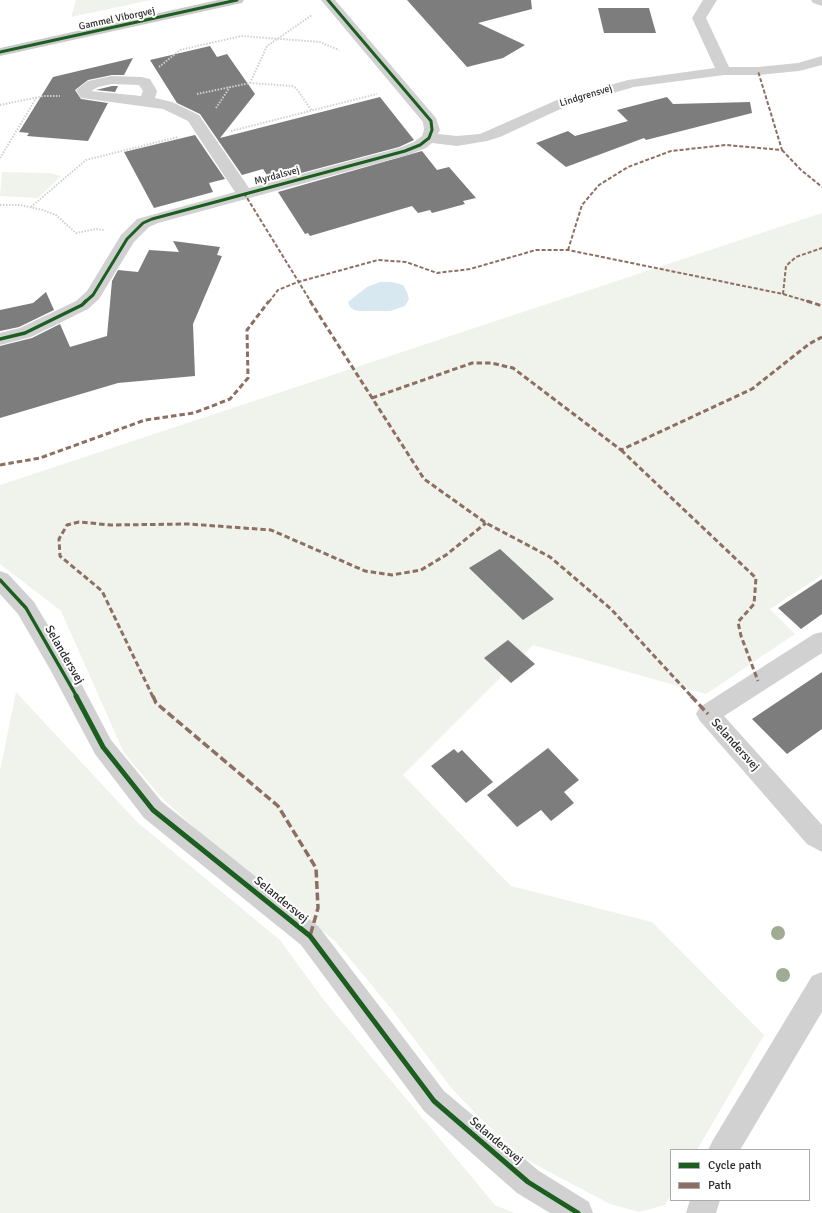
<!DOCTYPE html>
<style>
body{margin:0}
#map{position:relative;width:822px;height:1213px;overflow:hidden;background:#fff;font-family:Signika,sans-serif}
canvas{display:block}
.legend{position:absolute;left:670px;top:1149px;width:140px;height:52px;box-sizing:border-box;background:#fff;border:1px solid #ababab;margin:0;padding:5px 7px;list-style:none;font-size:12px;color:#2c2c2c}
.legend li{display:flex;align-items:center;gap:8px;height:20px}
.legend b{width:20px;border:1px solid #ababab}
</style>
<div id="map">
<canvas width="822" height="1213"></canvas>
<ul class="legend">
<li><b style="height:5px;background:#1b5e20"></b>Cycle path</li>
<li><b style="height:5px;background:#8d6e63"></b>Path</li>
</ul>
</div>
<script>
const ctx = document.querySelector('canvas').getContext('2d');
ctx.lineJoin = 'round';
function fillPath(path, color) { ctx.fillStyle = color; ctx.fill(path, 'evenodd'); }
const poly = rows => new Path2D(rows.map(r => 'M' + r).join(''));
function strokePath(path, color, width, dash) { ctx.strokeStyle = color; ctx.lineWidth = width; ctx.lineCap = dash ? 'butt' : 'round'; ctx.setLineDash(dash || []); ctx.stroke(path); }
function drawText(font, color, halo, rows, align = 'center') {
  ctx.font = font + ' Signika,sans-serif'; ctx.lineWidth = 4; ctx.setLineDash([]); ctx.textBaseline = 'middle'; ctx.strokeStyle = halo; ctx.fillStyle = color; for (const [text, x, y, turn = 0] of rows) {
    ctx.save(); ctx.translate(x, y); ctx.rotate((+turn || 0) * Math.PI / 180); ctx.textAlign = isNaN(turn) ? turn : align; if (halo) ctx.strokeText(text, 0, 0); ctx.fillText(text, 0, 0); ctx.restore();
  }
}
fillPath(poly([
 [76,0,151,0,71,17],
 [2,172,50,173,61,176,38,198,0,196],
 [822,213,822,575,770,609,795,634,706,694,533,645,403,775,511,886,652,922,764,1035,697,1150,671,1150,671,1195,665,1205,639,1212,610,1204,525,1159,486,1124,453,1090,393,1011,335,941,212,844,161,797,124,753,61,611,0,564,0,485],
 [16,692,137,822,280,940,323,999,495,1205,514,1213,0,1213,0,771]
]), '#f0f3eb');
fillPath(poly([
 [380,282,392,282,403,285,407,292,409,299,405,306,390,311,360,311,354,310,350,307,348,302,367,287]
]), '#d8e8f0');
fillPath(poly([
 [407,0,531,0,532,9,478,23,525,45,503,58,467,67],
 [598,8,649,8,656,33,604,33],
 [210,46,217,57,227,54,255,94,220,138,380,97,414,140,399,147,271,181,263,169,242,175,200,114,177,103,150,60],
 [133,58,124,75,112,75,88,80,75,90,81,99,108,103,88,141,27,136,29,133,19,132,53,77],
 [112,86,118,86,115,92,96,90],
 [667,97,673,104,750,102,752,113,646,140,644,138,566,167,536,143,568,131,575,136,628,121,617,110],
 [195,135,225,179,209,183,213,192,154,208,124,152],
 [422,151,437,170,449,167,476,198,463,201,465,204,432,213,430,210,418,213,412,206,310,236,308,233,305,234,278,192],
 [173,241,220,247,217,255,222,256,193,324,195,376,118,383,0,418,0,346,32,338,60,324,70,347,107,336,112,281,118,270,138,272,149,250,179,252],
 [46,292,54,310,19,327,0,331,0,310,33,303],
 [500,549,554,599,523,620,469,568],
 [822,579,822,614,801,629,778,608],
 [508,640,535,664,511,683,484,658],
 [822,672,822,729,787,754,752,719],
 [548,748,579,780,564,792,574,803,551,821,541,810,517,827,487,795],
 [454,749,458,753,462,750,493,782,466,803,431,766]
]), '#7d7d7d');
strokePath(poly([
 [159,67,180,50,241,36,320,42,339,50],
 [250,83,267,46,312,15],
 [197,94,250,83,292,86,296,88,312,111],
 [0,105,44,96,60,96],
 [216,108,230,87],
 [231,131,377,94],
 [0,158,37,97],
 [0,205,20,205,43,210,56,215,76,233,96,229,104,230],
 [31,207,86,160,178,137]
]), '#d1d1d1', 2, [1.5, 1.5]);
fillPath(poly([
 [321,0,335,0,436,118,440,130,438,134,457,136,480,134,557,100,628,80,715,68,692,18,703,0,717,0,706,18,729,67,758,67,798,63,822,56,822,65,799,71,758,75,724,75,634,87,567,106,500,137,487,141,457,146,432,143,426,148,411,154,158,223,149,227,134,242,99,299,88,309,31,337,0,345,0,333,20,328,76,301,87,291,121,235,137,219,235,192,188,121,163,109,81,98,76,90,88,81,112,76,141,77,150,79,157,91,155,98,172,102,199,115,249,188,399,148,414,142,422,136,424,130,423,122,321,0],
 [112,84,139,85,143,91,141,96,91,91,98,87,112,84],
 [811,0,822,0,822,6,813,3,811,0],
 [0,571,8,574,34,602,67,657,111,740,162,802,319,927,444,1091,539,1171,589,1202,593,1213,550,1213,517,1193,424,1111,301,945,144,818,95,754,51,671,18,614,0,594,0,571],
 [822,632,822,653,724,716,822,825,822,852,807,844,700,721,696,714,700,707,814,634,822,632],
 [822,972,822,1012,740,1150,708,1150,713,1140,812,976,822,972],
 [690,1200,720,1200,716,1213,686,1213,690,1200]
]), '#d1d1d1');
fillPath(poly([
 [218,0,244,0,242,3,237,4,0,56,0,48,218,0]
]), '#cacaca');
strokePath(poly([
 [782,150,801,170,822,187],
 [244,193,311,302],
 [568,250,582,205,599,185,628,167,671,151,726,145,782,150,758,71],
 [783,294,786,266,796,257,822,248],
 [269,302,278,290,298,282,378,260,406,262,437,273,470,269,536,250,568,250,783,294,810,302]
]), '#8d6e63', 2, [4, 2]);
strokePath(poly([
 [310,301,424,479,486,523,550,557,611,609,692,697],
 [807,301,822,306],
 [372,398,472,363,491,363,513,368,621,450,752,389,809,344,822,337],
 [621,450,756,578,754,604,738,622,741,636,758,681],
 [0,465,40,458,145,420,194,413,230,399,248,378,247,330,269,301],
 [153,697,102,591,60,556,59,539,67,525,79,522,111,525,189,524,271,530,365,571,392,575,421,570,446,555,486,523]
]), '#8d6e63', 3, [5.5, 3]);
strokePath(poly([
 [153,696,156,703,278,806,316,868,318,908,310,936],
 [691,696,708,714]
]), '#8d6e63', 3.5, [8, 3.5]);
strokePath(poly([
 [0,52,237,0],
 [85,302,93,295,127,239,143,223,152,219,405,151,420,145,429,138,432,130,431,121,328,0]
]), '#1b5e20', 3);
strokePath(poly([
 [0,339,25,333,82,305,86,301],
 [0,580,26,608,77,697]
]), '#1b5e20', 3.5);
strokePath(poly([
 [76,696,103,747,153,810,310,936,434,1101,528,1182,578,1213]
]), '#1b5e20', 5);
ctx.fillStyle = '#a0ab94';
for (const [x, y] of [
 [778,933],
 [783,975]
]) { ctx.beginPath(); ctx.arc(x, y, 7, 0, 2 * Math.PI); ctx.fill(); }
drawText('10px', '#2c2c2c', '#fff', [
 ["Gammel Viborgvej",117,19,-12],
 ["Lindgrensvej",586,96,-17],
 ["Myrdalsvej",277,176,-15]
]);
drawText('12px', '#2c2c2c', '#fff', [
 ["Selandersvej",64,655,60],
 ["Selandersvej",735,745,48],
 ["Selandersvej",281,900,39],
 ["Selandersvej",496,1141,40]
]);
</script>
